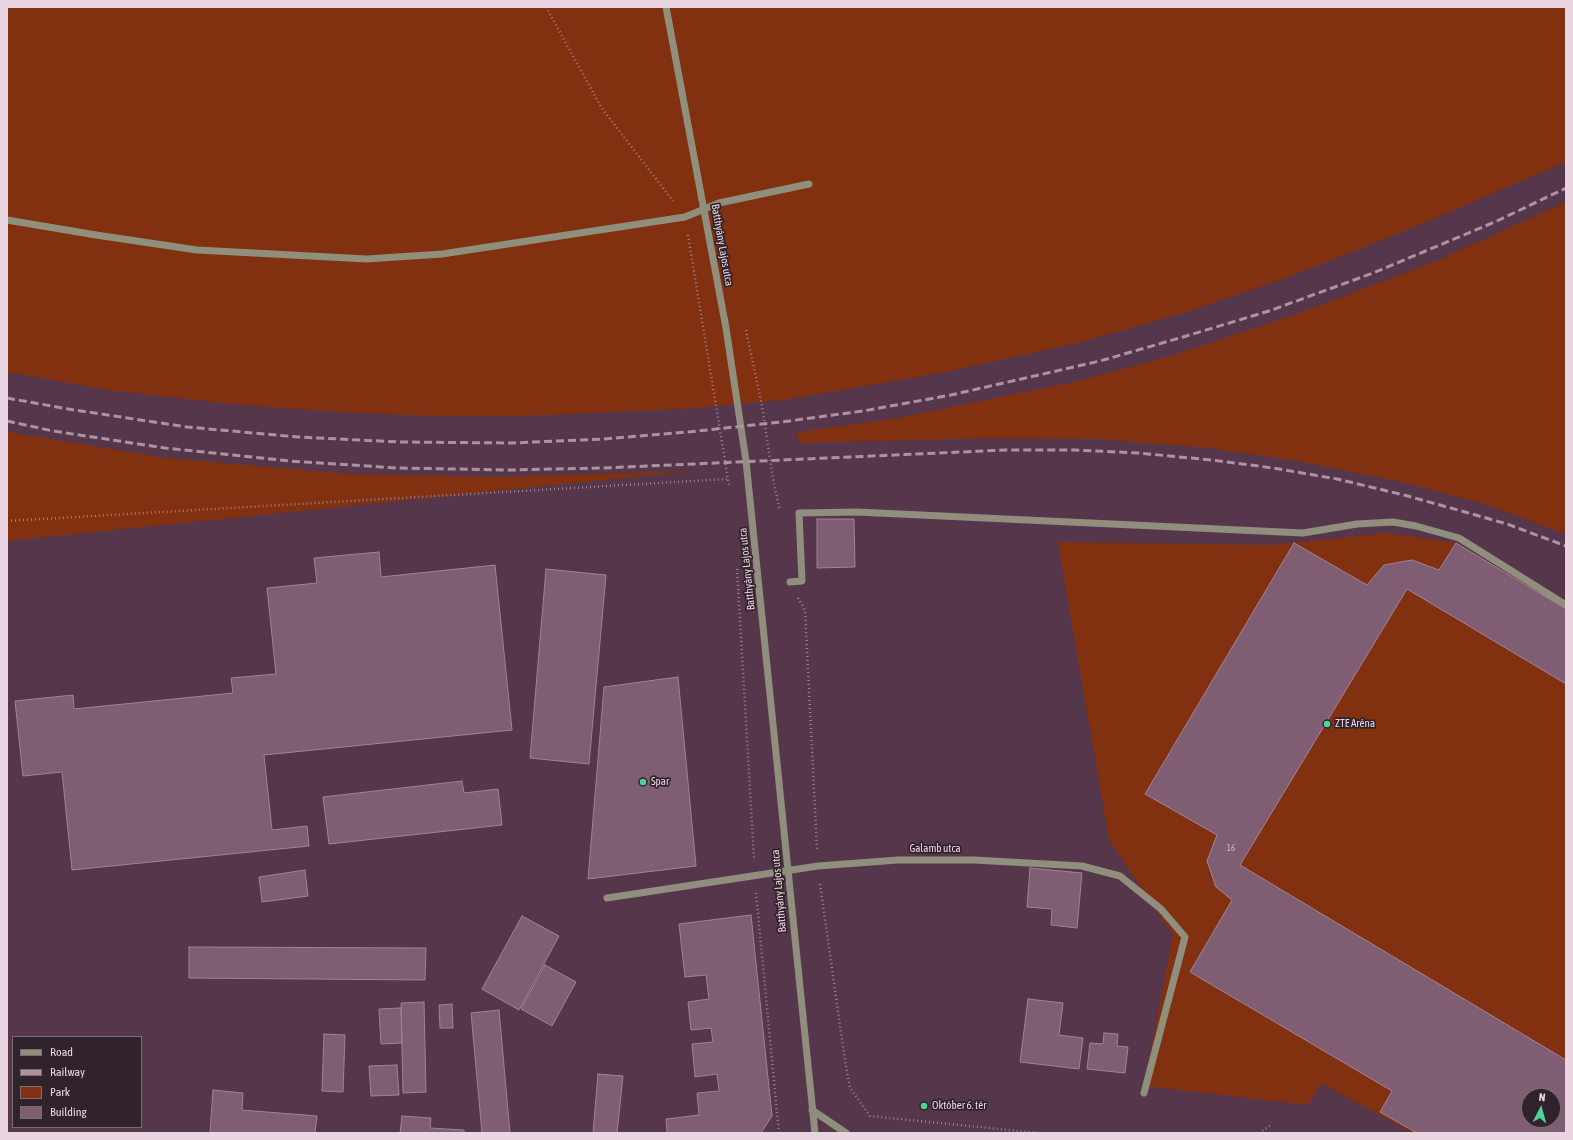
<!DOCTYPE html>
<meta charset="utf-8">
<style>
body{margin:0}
#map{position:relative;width:1573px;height:1140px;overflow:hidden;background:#55364a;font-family:"Asap Condensed",sans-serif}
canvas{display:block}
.frame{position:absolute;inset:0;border:8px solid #ead6e2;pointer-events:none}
.legend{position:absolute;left:12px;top:1036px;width:130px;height:92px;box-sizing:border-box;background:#31232c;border:1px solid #7b6b75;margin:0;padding:5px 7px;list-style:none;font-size:12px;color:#ead6e2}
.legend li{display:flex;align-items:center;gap:8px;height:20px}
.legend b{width:20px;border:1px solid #7b6b75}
.north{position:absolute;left:1521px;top:1088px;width:40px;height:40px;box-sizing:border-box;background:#31232c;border:1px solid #7b6b75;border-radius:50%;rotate:6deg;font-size:11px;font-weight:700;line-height:16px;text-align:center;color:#ead6e2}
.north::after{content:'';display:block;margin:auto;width:14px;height:18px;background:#4fd399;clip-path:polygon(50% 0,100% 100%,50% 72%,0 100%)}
</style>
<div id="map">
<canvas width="1573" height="1140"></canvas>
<div class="frame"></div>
<ul class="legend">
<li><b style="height:5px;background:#908e7d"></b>Road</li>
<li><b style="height:5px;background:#ac93a2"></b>Railway</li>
<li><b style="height:11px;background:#81310f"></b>Park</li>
<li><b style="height:11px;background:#7f5d72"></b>Building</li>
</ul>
<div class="north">N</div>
</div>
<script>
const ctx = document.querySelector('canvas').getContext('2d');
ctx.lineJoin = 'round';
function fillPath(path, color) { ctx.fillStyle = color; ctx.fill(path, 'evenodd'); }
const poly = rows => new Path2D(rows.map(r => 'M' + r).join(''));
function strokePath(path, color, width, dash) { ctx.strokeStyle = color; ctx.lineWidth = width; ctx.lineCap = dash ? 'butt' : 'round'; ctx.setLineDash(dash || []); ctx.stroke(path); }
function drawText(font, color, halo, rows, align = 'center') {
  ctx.font = font + ' "Asap Condensed",sans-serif'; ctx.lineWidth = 3.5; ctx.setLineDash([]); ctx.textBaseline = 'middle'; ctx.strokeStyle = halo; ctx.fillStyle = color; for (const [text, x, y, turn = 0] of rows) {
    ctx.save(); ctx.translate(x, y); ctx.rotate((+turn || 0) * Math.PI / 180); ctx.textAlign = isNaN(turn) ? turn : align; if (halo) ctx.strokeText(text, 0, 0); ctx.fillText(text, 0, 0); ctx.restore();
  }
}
fillPath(poly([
 [7,7,1566,7,1566,162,1419,225,1286,278,1180,314,1078,343,941,373,783,400,682,409,523,416,426,416,340,412,241,405,108,390,7,372],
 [1566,202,1566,534,1478,502,1393,480,1303,462,1208,448,1098,439,991,438,799,443,798,432,898,418,1079,381,1171,356,1297,314,1434,262],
 [7,432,167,458,349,474,498,477,692,471,7,541],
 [1388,533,1456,543,1566,608,1566,1133,1413,1133,1321,1083,1308,1105,1144,1086,1173,935,1109,840,1058,542,1271,545],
 [1529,1096,1553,1096,1553,1120,1529,1120]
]), '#81310f');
const building = poly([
 [817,519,854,519,855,567,817,568,817,519],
 [1294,543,1367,585,1384,565,1412,560,1439,570,1456,543,1566,609,1566,684,1407,589,1240,865,1566,1060,1566,1133,1417,1133,1380,1112,1392,1091,1190,972,1232,900,1216,887,1207,861,1217,835,1145,794,1294,543],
 [1529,1096,1553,1096,1553,1120,1529,1120,1529,1096],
 [379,552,381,577,495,565,512,730,264,755,272,830,307,826,309,846,72,870,62,772,23,776,15,701,73,695,74,709,233,693,231,678,276,674,267,588,317,583,314,558,379,552],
 [546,569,606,575,589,764,530,758,546,569],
 [678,677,696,866,588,879,604,687,678,677],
 [462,781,464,793,498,789,502,825,329,844,323,797,462,781],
 [1030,868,1082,873,1077,928,1051,925,1052,909,1027,907,1030,868],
 [305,870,308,896,262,902,259,877,305,870],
 [751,915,772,1116,761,1133,667,1133,666,1119,699,1115,697,1093,719,1091,717,1074,695,1077,692,1044,713,1042,711,1028,691,1030,688,1002,709,999,706,975,685,977,679,924,751,915],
 [522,916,559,936,519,1010,482,989,522,916],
 [189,947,426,948,425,980,189,978,189,947],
 [545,965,576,982,552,1026,521,1009,545,965],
 [1028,999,1063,1003,1059,1035,1083,1038,1079,1069,1020,1062,1028,999],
 [424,1002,426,1092,403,1093,401,1003,424,1002],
 [452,1004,453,1028,440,1028,439,1005,452,1004],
 [401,1008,402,1043,381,1044,379,1009,401,1008],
 [499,1010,510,1133,482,1133,471,1013,499,1010],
 [1104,1033,1118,1034,1117,1046,1128,1047,1125,1073,1087,1069,1090,1043,1103,1044,1104,1033],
 [324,1034,345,1035,343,1092,322,1091,324,1034],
 [397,1065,399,1095,371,1096,369,1066,397,1065],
 [598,1074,623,1076,617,1133,593,1133,598,1074],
 [213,1090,243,1093,242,1110,317,1116,315,1133,210,1133,213,1090],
 [402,1116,431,1118,430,1128,464,1130,464,1133,400,1133,402,1116]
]);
fillPath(building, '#7f5d72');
strokePath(building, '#a58198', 1);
strokePath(poly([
 [546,7,601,107,673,201],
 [688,235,729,485],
 [746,330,762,406,774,485,780,510],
 [7,521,727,479],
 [737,569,754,858],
 [798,598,805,610,817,849],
 [820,884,845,1061,850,1088,870,1116,1039,1133],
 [756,893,779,1133],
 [1259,1133,1271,1125]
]), '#9b8192', 2.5, [1, 3]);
strokePath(poly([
 [666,7,726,328,746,461,815,1133],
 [7,220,96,235,197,250,367,259,442,254,685,217,719,203,809,184],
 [790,582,802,581,799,513,857,512,1303,533,1357,524,1393,522,1416,526,1459,538,1566,605],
 [607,898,818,866,898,860,974,860,1082,866,1120,876,1161,909,1185,937,1144,1093],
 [812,1110,846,1133]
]), '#908e7d', 7);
strokePath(poly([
 [7,398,68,409,187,427,298,437,400,442,512,443,603,439,688,432,781,422,863,411,951,395,1100,361,1183,337,1269,311,1373,273,1497,221,1566,188],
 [7,421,53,431,165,448,290,461,397,468,510,470,604,468,1006,450,1075,450,1138,453,1212,460,1273,468,1337,479,1404,495,1465,512,1507,524,1566,546]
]), '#ac93a2', 3, [8, 4]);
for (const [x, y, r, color] of [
 [1327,724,4,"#4fd399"],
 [643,782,4,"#4fd399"],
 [924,1106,4,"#4fd399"]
]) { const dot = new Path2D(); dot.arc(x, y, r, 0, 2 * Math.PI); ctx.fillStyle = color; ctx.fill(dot); strokePath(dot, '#31232c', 1.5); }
drawText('9px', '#cfb8c6', null, [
 ["16",1231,848]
]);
drawText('11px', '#ead6e2', '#31232c', [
 ["Batthyány Lajos utca",722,245,80],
 ["Batthyány Lajos utca",747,569,-96],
 ["Galamb utca",935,849],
 ["Batthyány Lajos utca",779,891,-95]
]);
drawText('11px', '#ead6e2', '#31232c', [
 ["ZTE Aréna",1335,724],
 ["Spar",651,782],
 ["Október 6. tér",932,1106]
], 'left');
</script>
